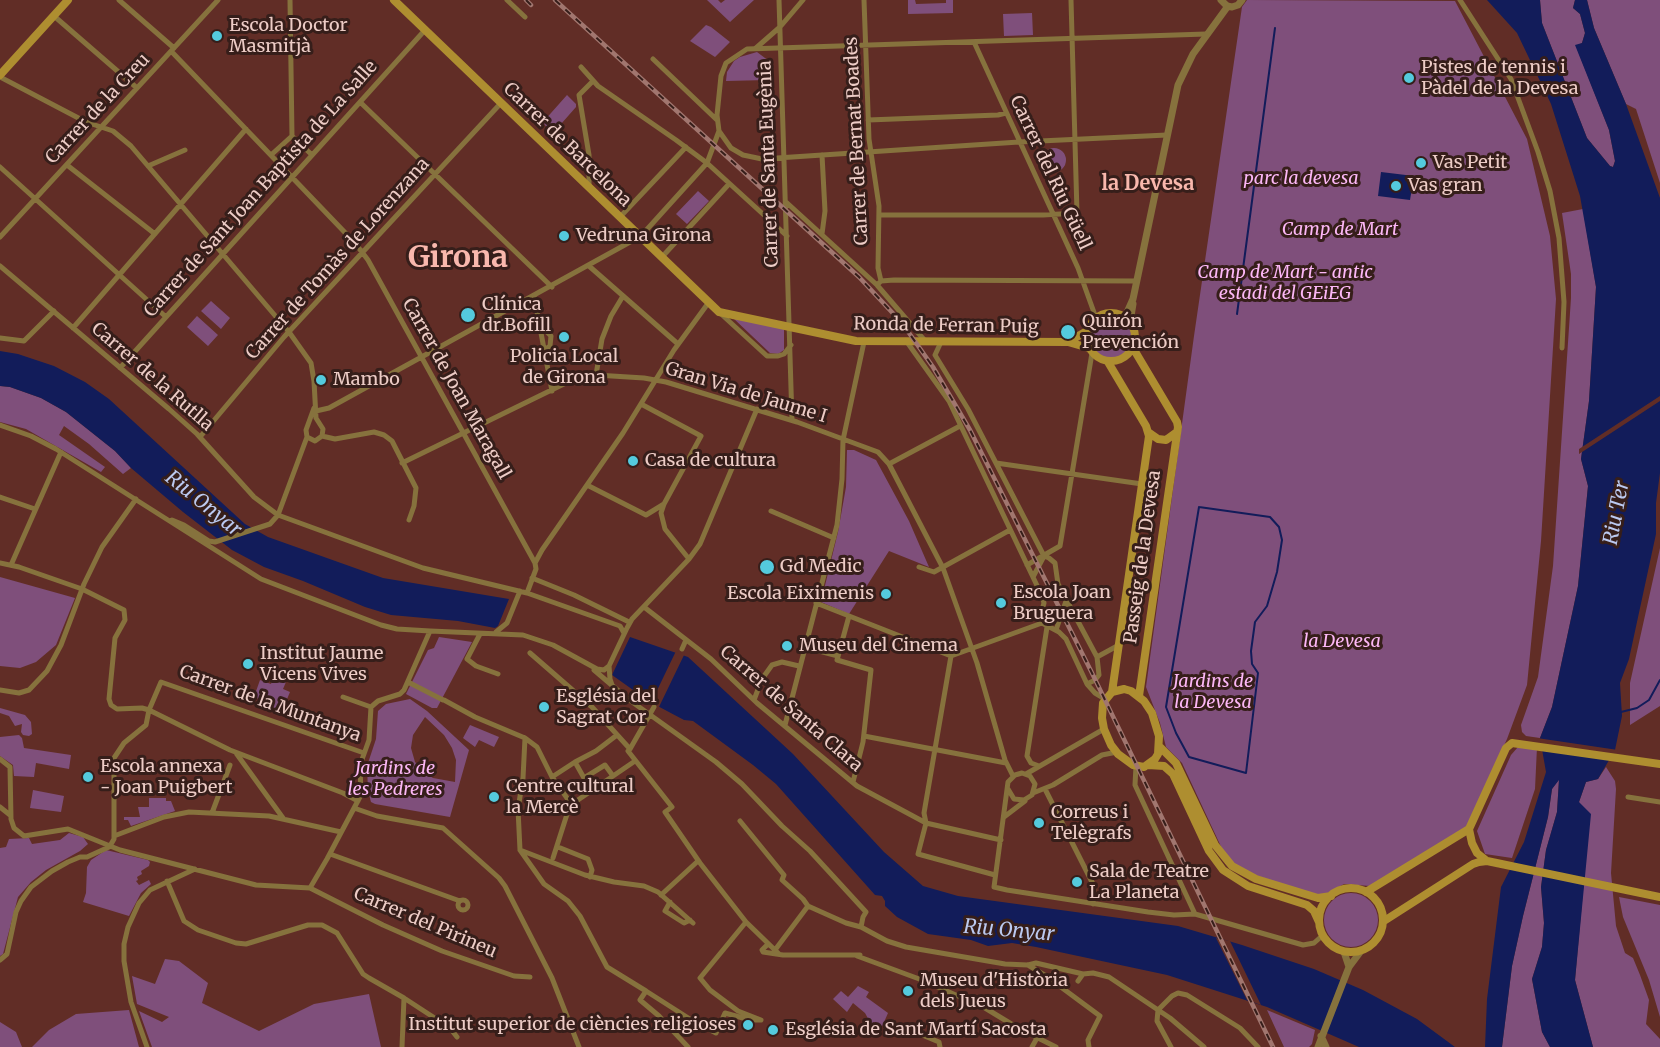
<!DOCTYPE html>
<meta charset="utf-8">
<style>
body{margin:0}
canvas{display:block;background:#612d26}
</style>
<canvas width="1660" height="1047"></canvas>
<script>
const ctx = document.querySelector('canvas').getContext('2d');
ctx.lineJoin = 'round';
function fillPath(path, color) { ctx.fillStyle = color; ctx.fill(path, 'evenodd'); }
const poly = rows => new Path2D(rows.map(r => 'M' + r).join(''));
function strokePath(path, color, width, dash) { ctx.strokeStyle = color; ctx.lineWidth = width; ctx.lineCap = dash ? 'butt' : 'round'; ctx.setLineDash(dash || []); ctx.stroke(path); }
function drawText(font, color, halo, rows, align = 'center') {
  ctx.font = font + ' Merriweather,serif'; ctx.lineWidth = 6; ctx.setLineDash([]); ctx.textBaseline = 'middle'; ctx.strokeStyle = halo; ctx.fillStyle = color; for (const [text, x, y, turn = 0] of rows) {
    ctx.save(); ctx.translate(x, y); ctx.rotate((+turn || 0) * Math.PI / 180); ctx.textAlign = isNaN(turn) ? turn : align; if (halo) ctx.strokeText(text, 0, 0); ctx.fillText(text, 0, 0); ctx.restore();
  }
}
fillPath(poly([
 [707,0,718,0,721,3,725,0,754,0,730,22],
 [908,0,915,0,916,4,946,3,946,0,953,0,953,13,908,14],
 [1247,0,1455,1,1527,139,1550,236,1556,299,1541,541,1527,685,1507,739,1465,830,1370,886,1344,884,1326,894,1317,895,1248,873,1234,864,1224,853,1182,763,1166,747,1160,723,1146,687,1194,336,1242,7],
 [1540,0,1575,0,1573,8,1580,14,1585,33,1582,43,1576,46,1609,130,1615,161,1613,167,1610,166,1587,138,1542,23],
 [1587,0,1660,0,1660,183,1636,109,1626,104,1594,28],
 [1032,13,1033,35,1004,36,1003,14],
 [706,25,711,27,730,42,715,57,690,41],
 [757,52,773,64,771,73,767,80,726,81,727,72,734,61,740,57],
 [567,95,576,104,576,107,554,132,549,131,543,122],
 '1042 160a12 12 0 1 1 24 0a12 12 0 1 1-24 0Z',
 [698,191,709,201,687,224,676,214],
 [1583,209,1596,287,1589,401,1581,459,1588,486,1578,586,1552,707,1540,738,1526,736,1522,732,1521,725,1538,677,1553,566,1571,298,1571,274,1562,213],
 [211,301,230,318,221,329,201,311],
 [197,316,218,335,208,346,187,327],
 '1090 337a21 21 0 1 1 42 0a21 21 0 1 1-42 0Z',
 [732,317,784,329,784,350,778,354,770,353],
 [0,386,10,387,41,398,66,412,115,451,131,468,123,474,89,444,64,426,59,435,105,467,101,472,26,429,0,422],
 [847,450,854,450,876,460,909,521,929,567,889,551,849,614,821,602,838,532,846,487],
 [1660,548,1660,706,1630,725,1630,683],
 [0,577,75,598,56,645,36,662,20,668,0,666],
 [439,637,472,642,437,708,432,708,406,694,428,650,434,648],
 [273,678,286,682,283,689,290,692,282,711,263,704,264,701,254,697,260,680,271,684],
 [410,699,427,711,469,750,450,817,375,804,371,802,368,791,367,766,376,739,378,711,386,704],
 [425,717,444,735,452,748,456,760,455,782,433,778,427,774,415,762,411,748,413,735],
 [0,708,25,715,31,722,32,734,29,736,23,735,21,732,22,724,15,726,9,716,0,713],
 [470,725,499,737,494,747,479,740,475,747,463,738],
 [19,735,22,738,24,748,71,755,69,769,36,763,34,777,14,776,13,765,0,756,0,737],
 [1518,747,1537,747,1535,789,1512,858,1485,854,1477,831,1511,755],
 [1606,767,1615,781,1616,789,1611,873,1616,926,1625,953,1633,958,1640,975,1649,1000,1646,1024,1660,1039,1660,1047,1593,1047,1575,980,1585,869,1579,802,1586,782,1598,779],
 [1559,779,1557,812,1546,850,1541,887,1544,923,1542,947,1532,979,1542,1032,1550,1047,1502,1047,1512,966,1523,916,1548,817,1552,789],
 [33,790,64,796,61,812,30,808],
 [149,798,166,798,166,801,171,801,175,811,131,826,128,820,124,820,124,817,140,817,138,807,149,807],
 [69,833,83,837,88,844,80,851,46,870,31,882,18,897,3,954,0,956,0,848,6,847,9,839,29,838,32,844,60,840],
 [106,850,148,860,150,862,149,866,141,871,142,874,137,877,138,880,136,881,139,885,149,880,151,884,141,893,129,916,83,902,86,893,87,867,91,860],
 '1324 920a27 27 0 1 1 54 0a27 27 0 1 1-54 0Z',
 [1619,897,1660,905,1660,1017,1649,980,1623,917],
 [165,959,179,961,208,983,202,1003,259,1031,314,1004,369,994,381,1047,152,1047,139,1011,162,1022,169,1017,137,1004,132,976,155,984],
 [858,986,869,992,866,997,888,1013,881,1029,878,1029,874,1022,871,1024,865,1013,853,1003,847,1012,833,999,841,991,848,997],
 [129,1010,139,1047,32,1047,49,1030,76,1014],
 [1267,1010,1315,1030,1312,1044,1309,1047,1284,1047],
 [0,1022,16,1032,22,1047,0,1047]
]), '#7f4f7b');
fillPath(poly([
 [1487,0,1540,0,1542,23,1587,138,1610,166,1613,167,1615,161,1609,130,1575,45,1582,43,1585,33,1580,14,1573,8,1575,0,1587,0,1594,28,1626,104,1660,198,1660,473,1656,503,1656,534,1629,659,1620,683,1622,716,1615,750,1598,779,1586,782,1579,802,1591,814,1575,980,1593,1047,1550,1047,1542,1032,1532,979,1542,947,1544,923,1541,887,1546,850,1557,812,1559,780,1552,789,1548,817,1523,916,1512,966,1502,1047,1485,1047,1487,999,1501,887,1524,842,1546,772,1540,738,1552,707,1578,586,1588,486,1581,459,1589,401,1596,287,1580,196,1551,104,1517,33],
 [1381,172,1414,176,1410,200,1378,196],
 [0,351,18,354,54,366,85,382,109,399,245,524,268,537,383,578,509,599,498,626,495,628,458,621,391,615,365,607,303,581,264,567,232,550,183,512,131,468,115,451,66,412,41,398,10,387,0,386],
 [630,637,688,657,793,754,884,852,923,886,958,896,1178,926,1242,945,1314,969,1363,990,1417,1019,1455,1047,1359,1047,1267,1007,1167,975,1036,947,1012,943,988,946,971,940,928,934,897,917,885,906,885,901,882,896,875,895,776,784,753,765,693,721,684,720,650,702,612,675]
]), '#121c5a');
fillPath(poly([
 [1660,396,1660,401,1579,454,1579,449],
 [676,651,685,653,658,709,650,705],
 [1537,738,1618,750,1613,760,1538,748],
 [1216,938,1230,941,1261,1005,1247,1000]
]), '#612d26');
strokePath(poly([
 [1237,314,1275,28],
 [1199,507,1270,517,1279,527,1282,540,1277,572,1267,606,1255,622,1251,651,1252,664,1258,673,1246,773,1189,757,1176,733,1166,707,1199,507],
 [1621,712,1637,708,1649,700,1660,680]
]), '#121c5a', 2);
strokePath(poly([
 [119,0,174,48],
 [290,0,292,136],
 [507,0,525,17],
 [779,0,792,420],
 [864,0,869,139,879,206,878,268,881,281],
 [1460,0,1511,79,1538,152,1550,191,1559,238,1564,302,1562,348],
 [54,16,137,88],
 [974,42,1078,268,1096,318],
 [756,48,780,27,803,0],
 [171,51,355,243,368,260,535,563],
 [653,59,717,120],
 [581,67,598,86,676,140,707,163,787,236],
 [0,77,86,122,113,131,131,146,289,332,311,363,314,381,316,418,323,429,322,436],
 [360,102,552,287],
 [868,120,998,115,1006,113],
 [1167,135,1019,142,762,159,743,155,731,148,719,131,717,115,721,76,726,63,747,49,1206,34],
 [292,136,312,155],
 [271,155,292,136],
 [822,155,825,211,822,234],
 [67,165,155,234],
 [148,166,185,150],
 [0,167,166,317],
 [589,187,589,155,579,95,592,82],
 [786,202,877,285,926,342],
 [879,215,1043,215,1077,213,1071,0],
 [620,217,686,147],
 [0,237,218,0],
 [662,257,729,184],
 [0,266,169,409,197,434,254,497,278,515,423,568,527,593,620,626,624,633],
 [589,266,678,344],
 [877,285,881,281,894,280,1136,281],
 [534,296,552,391],
 [720,313,767,356,778,356,784,354,791,345],
 [73,328,246,129],
 [540,332,546,331,551,336,550,346,544,350],
 [0,338,24,341,54,311],
 [907,342,949,401,1042,596,1044,603,1040,617,1042,623,1059,632,1066,639,1087,684,1095,693,1105,699],
 [941,342,935,355,968,409,1044,556,1049,558,1055,563,1058,584,1097,657,1099,675,1095,680,1087,684],
 [120,368,425,30],
 [596,375,602,339,611,316,623,296],
 [641,404,701,436,664,504,661,513,665,529,689,559],
 [316,411,329,408,641,236,707,163,719,131],
 [0,425,31,436,56,449,261,579,381,625,397,629,430,631,523,635,553,645,597,669,604,670,609,666],
 [322,436,335,439,374,432,384,435,392,441,416,488,414,506,409,520],
 [200,437,284,337,501,103],
 [307,437,306,430,314,408],
 [307,437,315,441,322,436],
 [402,463,570,381,596,375,644,378,666,382,797,422,878,452,889,464,943,568,977,663,1005,760,1013,776],
 [996,463,1142,484],
 [889,464,960,426],
 [587,485,646,515,664,504],
 [0,497,35,509],
 [771,511,834,538],
 [172,520,184,525,209,541,215,542,270,524,278,515,307,437],
 [0,563,19,567,82,589,124,610,125,620,115,638,109,699,111,705,117,709,142,708,149,710,146,725,124,743,114,758,114,839,110,846],
 [11,565,61,452],
 [1027,565,1060,546,1092,353],
 [919,567,934,572,1010,530],
 [1033,577,1043,558],
 [532,578,574,595,627,621],
 [527,593,536,569,535,563,542,550,623,433,674,350,709,302],
 [816,603,951,656],
 [644,607,711,659,757,703,857,786,926,823,1001,840],
 [849,616,837,660,871,670,863,742,853,782],
 [1056,630,1066,601],
 [496,632,507,623,520,591],
 [480,634,467,659,476,666,498,674],
 [804,647,838,656],
 [682,649,686,640],
 [530,653,592,707,630,749,628,751,672,807,665,812,700,863,746,922,779,954],
 [951,656,924,813,926,823,918,854,995,875],
 [951,656,1042,623],
 [1097,657,1119,645],
 [594,670,628,699,716,762,742,784,782,826,810,851,866,912,863,917,861,927],
 [408,682,443,700],
 [612,685,610,679,609,666,627,628,632,619,689,559,700,544,757,409],
 [0,690,19,693,29,690,47,671,61,645,84,584,102,547,136,499],
 [343,697,371,707],
 [444,700,475,717,525,738,523,778,518,809,520,850,544,884,568,901,580,916,607,967,646,991,640,1000,659,1016,688,1047],
 [754,700,762,679,772,665,782,662,799,666],
 [785,725,837,525,842,479,843,440,864,342],
 [864,736,1006,763],
 [525,738,537,747,552,777,572,805],
 [630,749,654,707],
 [236,753,283,818],
 [0,759,10,767,11,819,14,828,24,836,68,829,120,850,256,885,310,888,383,925,442,951,514,976,530,977],
 [575,762,584,778,605,765,613,776],
 [1039,766,1031,763,1027,756,1047,627],
 [1136,766,1135,785,1195,914],
 [1026,774,1104,729],
 [552,777,575,762,596,751,617,735],
 [1008,789,1014,799,1024,800,1032,795,1035,784,1030,776,1022,773,1015,775,1008,782,994,887,1007,890,1148,912,1174,915,1195,914,1303,945,1314,943,1323,935],
 [1045,789,1094,886,1093,904],
 [1033,793,1053,785,1102,755,1117,752],
 [1628,797,1660,802],
 [358,801,343,793,230,750,149,710,161,682,364,753],
 [0,807,10,815],
 [354,808,377,816,443,828,499,878,505,886,552,978,579,1047],
 [212,813,230,765],
 [1004,817,1025,801],
 [740,821,784,875,782,880,803,899,808,906],
 [114,836,164,817,189,812,269,816,341,832],
 [558,847,588,859,592,870,590,877],
 [520,850,585,875,614,882,644,886,658,892,693,923],
 [330,854,460,901],
 [553,858,569,808,575,802,635,761],
 [167,881,184,921,198,930,236,943,246,944,308,925,322,925,337,933,363,974,369,978,404,998],
 [310,888,327,859,361,795,360,765,369,740,371,707,378,701,400,694,404,690,430,631],
 [661,895,698,861],
 '458 905a5 5 0 1 1 10 0a5 5 0 1 1-10 0Z',
 [670,902,665,911,684,923,690,920],
 [746,922,700,978,710,990,738,1011,761,1020],
 [768,944,762,950,763,952,783,955,860,955],
 [775,950,808,906,846,923,861,927,887,941,906,947,1005,964,1028,965,1036,963,1083,974],
 [857,956,922,980,985,1008,1018,1028,1056,1047],
 [0,960,7,954,16,912,21,901,31,887,52,871,68,862,80,857,87,857,109,847],
 [1028,965,1046,976,1100,1016,1088,1040,1089,1047],
 [1078,981,1083,974,1093,973,1109,977,1170,1018,1204,1047],
 [646,991,693,1021,716,1033,725,1013,750,1020,759,1020],
 [1158,1010,1172,996,1178,993,1187,995,1240,1028,1258,1047],
 [1158,1010,1157,1021,1171,1047],
 [903,1027,939,1042,940,1047],
 [147,1047,131,1002,124,961,124,944,128,927,139,903,150,890,195,869],
 [402,1047,404,998,450,1028,457,1037],
 [1032,1047,1037,1038]
]), '#86723d', 5);
strokePath(poly([
 [1221,0,1227,6,1232,7,1238,5,1242,0],
 [1125,317,1133,299,1178,85,1193,54,1228,6],
 [1130,322,1133,304],
 [1344,952,1349,967],
 [1321,1036,1326,1047],
 [1318,1047,1349,967,1361,951]
]), '#86723d', 7);
strokePath(poly([
 [394,0,719,312,856,341,1068,342,1087,331],
 [0,75,68,0],
 '1087 337a24 24 0 1 1 48 0a24 24 0 1 1-48 0Z',
 [1068,342,1089,348],
 [1133,348,1177,422,1178,427,1139,696],
 [1108,362,1146,426,1149,436,1112,692],
 [1148,432,1158,439,1166,440,1177,432],
 [1124,689,1131,691,1144,701,1152,713,1159,736,1158,754,1155,759,1144,767,1133,765,1118,754,1111,745,1104,729,1102,718,1103,703,1112,692,1124,689],
 [1160,747,1176,763,1215,845,1232,866,1256,879,1318,898,1331,896],
 [1148,765,1164,766,1173,774,1209,851,1223,870,1248,886,1307,905,1314,911,1319,922],
 [1469,829,1472,843,1477,853,1487,861],
 '1319 920a32 32 0 1 1 64 0a32 32 0 1 1-64 0Z',
 [1366,892,1469,829,1506,748,1512,743,1660,764],
 [1384,921,1473,864,1479,862,1487,861,1660,897]
]), '#ae8e30', 8);
const rail = poly([
 [526,0,531,5],
 [555,0,859,277,902,323,933,367,970,430,1091,671,1273,1047]
]);
strokePath(rail, '#a1766f', 4.5);
strokePath(rail, '#361e1a', 2, [7]);
for (const [x, y, r, color] of [
 [217,36,6,"#54cadd"],
 [1409,78,6,"#54cadd"],
 [1421,163,6,"#54cadd"],
 [1396,186,6,"#54cadd"],
 [564,236,6,"#54cadd"],
 [468,315,8,"#54cadd"],
 [1068,332,8,"#54cadd"],
 [564,337,6,"#54cadd"],
 [321,380,6,"#54cadd"],
 [633,461,6,"#54cadd"],
 [767,567,8,"#54cadd"],
 [886,594,6,"#54cadd"],
 [1001,603,6,"#54cadd"],
 [787,646,6,"#54cadd"],
 [248,664,6,"#54cadd"],
 [544,707,6,"#54cadd"],
 [88,777,6,"#54cadd"],
 [494,797,6,"#54cadd"],
 [1039,823,6,"#54cadd"],
 [1077,882,6,"#54cadd"],
 [908,991,6,"#54cadd"],
 [748,1025,6,"#54cadd"],
 [773,1030,6,"#54cadd"]
]) { const dot = new Path2D(); dot.arc(x, y, r, 0, 2 * Math.PI); ctx.fillStyle = color; ctx.fill(dot); strokePath(dot, '#361e1a', 2); }
drawText('18px', '#edccc6', '#361e1a', [
 ["Escola Doctor",229,26],
 ["Masmitjà",229,47],
 ["Pistes de tennis i",1421,68],
 ["Pàdel de la Devesa",1421,89],
 ["Vas Petit",1433,163],
 ["Vas gran",1408,186],
 ["Vedruna Girona",576,236],
 ["Clínica",482,305],
 ["dr.Bofill",482,326],
 ["Quirón",1082,322],
 ["Prevención",1082,343],
 ["Policia Local",564,357,"center"],
 ["de Girona",564,378,"center"],
 ["Mambo",333,380],
 ["Casa de cultura",645,461],
 ["Gd Medic",780,567],
 ["Escola Joan",1013,593],
 ["Bruguera",1013,614],
 ["Escola Eiximenis",874,594,"right"],
 ["Museu del Cinema",799,646],
 ["Institut Jaume",260,654],
 ["Vicens Vives",260,675],
 ["Església del",556,697],
 ["Sagrat Cor",556,718],
 ["Escola annexa",100,767],
 ["- Joan Puigbert",100,788],
 ["Centre cultural",506,787],
 ["la Mercè",506,808],
 ["Correus i",1051,813],
 ["Telègrafs",1051,834],
 ["Sala de Teatre",1089,872],
 ["La Planeta",1089,893],
 ["Museu d'Història",920,981],
 ["dels Jueus",920,1002],
 ["Institut superior de ciències religioses",736,1025,"right"],
 ["Església de Sant Martí Sacosta",785,1030]
], 'left');
drawText('18px', '#edccc6', '#361e1a', [
 ["Carrer de la Creu",98,109,-47],
 ["Carrer de Bernat Boades",857,141,-93],
 ["Carrer de Barcelona",567,145,44],
 ["Carrer de Santa Eugènia",769,164,-92],
 ["Carrer del Riu Güell",1050,173,65],
 ["Carrer de Sant Joan Baptista de La Salle",261,189,-48],
 ["Carrer de Tomàs de Lorenzana",338,259,-48],
 ["Ronda de Ferran Puig",946,326,1],
 ["Carrer de la Rutlla",152,377,41],
 ["Carrer de Joan Maragall",456,389,61],
 ["Gran Via de Jaume I",746,393,17],
 ["Passeig de la Devesa",1143,557,-82],
 ["Carrer de la Muntanya",270,704,20],
 ["Carrer de Santa Clara",791,709,41],
 ["Carrer del Pirineu",425,923,23]
]);
drawText('italic 18px', '#fcb7f6', '#361e1a', [
 ["parc la devesa",1301,179],
 ["Camp de Mart",1340,230],
 ["Camp de Mart - antic",1285,273],
 ["estadi del GEiEG",1285,294],
 ["la Devesa",1342,642],
 ["Jardins de",1213,682],
 ["la Devesa",1213,703],
 ["Jardins de",395,769],
 ["les Pedreres",395,790]
]);
drawText('bold 20px', '#f9b8ad', '#361e1a', [
 ["la Devesa",1148,184]
]);
drawText('italic 20px', '#bbc9f0', '#361e1a', [
 ["Riu Onyar",203,504,39],
 ["Riu Ter",1617,513,-79],
 ["Riu Onyar",1009,931,5]
]);
drawText('bold 30px', '#f9b8ad', '#361e1a', [
 ["Girona",458,259]
]);
</script>
